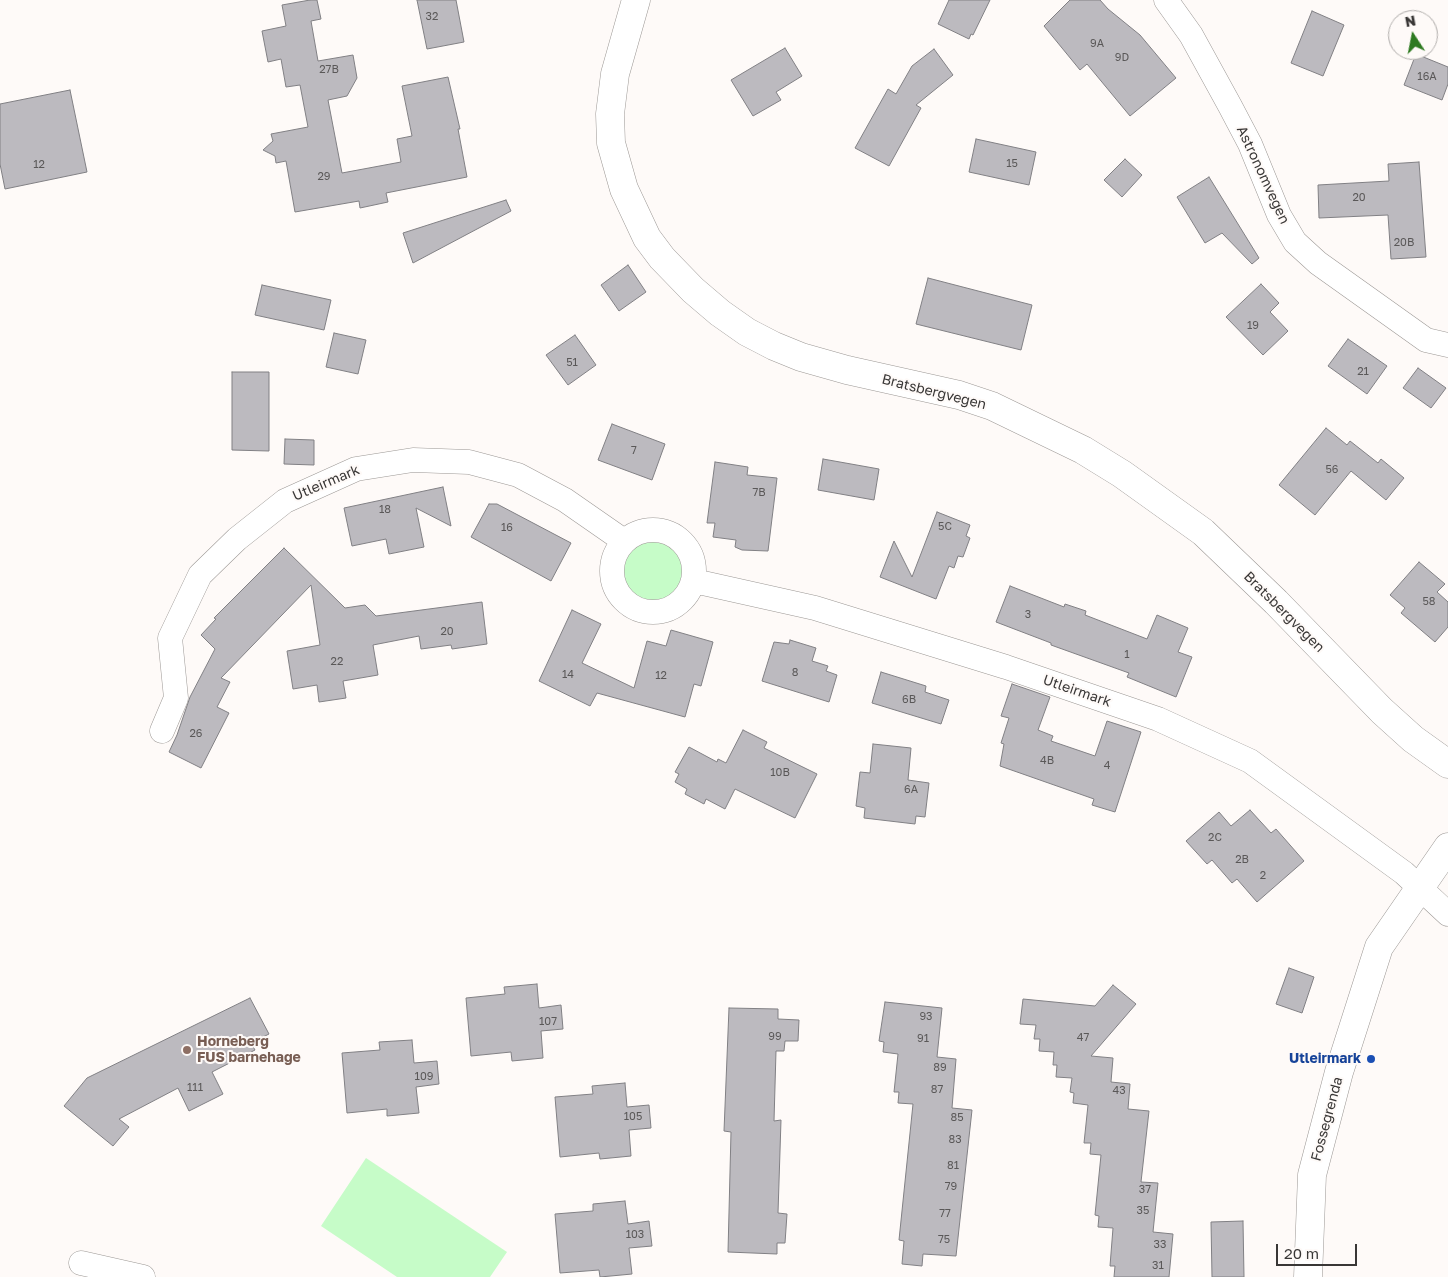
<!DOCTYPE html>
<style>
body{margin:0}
#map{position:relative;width:1448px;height:1277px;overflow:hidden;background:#fefaf8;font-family:"Golos Text",sans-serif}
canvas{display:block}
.north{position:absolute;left:1388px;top:10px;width:50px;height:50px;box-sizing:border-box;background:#fefaf8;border:1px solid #afacaa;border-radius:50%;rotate:349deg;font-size:14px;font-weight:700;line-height:20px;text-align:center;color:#393736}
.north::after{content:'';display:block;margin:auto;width:18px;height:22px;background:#2e7a21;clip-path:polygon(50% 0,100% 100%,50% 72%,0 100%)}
.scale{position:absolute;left:1276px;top:1244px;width:81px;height:22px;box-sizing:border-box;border:2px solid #393736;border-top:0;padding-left:6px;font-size:15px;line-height:18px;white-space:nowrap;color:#393736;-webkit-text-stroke:4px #fefaf8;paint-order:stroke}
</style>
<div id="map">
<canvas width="1448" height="1277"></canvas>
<div class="north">N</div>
<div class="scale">20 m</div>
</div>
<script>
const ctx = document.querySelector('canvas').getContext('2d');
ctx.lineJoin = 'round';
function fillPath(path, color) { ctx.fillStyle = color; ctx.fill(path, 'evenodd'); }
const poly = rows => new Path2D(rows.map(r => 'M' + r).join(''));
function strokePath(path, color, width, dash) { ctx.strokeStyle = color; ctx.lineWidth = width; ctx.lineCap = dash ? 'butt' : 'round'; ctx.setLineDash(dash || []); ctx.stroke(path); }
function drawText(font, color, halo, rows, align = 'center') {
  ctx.font = font + ' "Golos Text",sans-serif'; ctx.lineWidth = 4; ctx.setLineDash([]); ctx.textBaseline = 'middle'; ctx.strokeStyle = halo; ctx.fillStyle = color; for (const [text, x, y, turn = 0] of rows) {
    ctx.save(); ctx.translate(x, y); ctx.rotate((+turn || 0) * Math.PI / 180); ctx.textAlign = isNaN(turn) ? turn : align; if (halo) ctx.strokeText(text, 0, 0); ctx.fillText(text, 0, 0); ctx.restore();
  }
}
fillPath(poly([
 '623 572a31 31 0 1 1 62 0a31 31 0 1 1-62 0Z',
 [366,1158,507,1252,490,1277,397,1277,321,1226]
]), '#c6fcc8');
const building = poly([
 [310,0,317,0,321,19,311,21,318,61,353,55,357,78,347,96,328,100,342,173,401,162,397,139,412,136,402,86,448,77,460,129,458,129,467,177,386,193,388,202,360,208,359,201,295,212,286,161,276,163,275,156,263,150,273,141,271,134,308,127,300,85,286,87,281,59,268,62,262,31,286,26,282,5,310,0],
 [417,0,456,0,464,42,427,49,417,0],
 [949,0,990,0,973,35,971,34,969,39,938,24,949,0],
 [1070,0,1100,0,1108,9,1140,35,1176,78,1130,116,1087,64,1080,70,1044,26,1070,0],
 [1312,11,1344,25,1323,76,1291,63,1312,11],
 [785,48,802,76,776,92,781,100,753,116,731,80,785,48],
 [934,49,953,75,916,105,921,108,889,166,855,148,888,89,896,94,912,66,934,49],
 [1416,54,1448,67,1448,84,1442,100,1404,85,1416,54],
 [70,90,87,172,5,189,0,164,0,104,70,90],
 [976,139,1036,152,1029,185,969,172,976,139],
 [1125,159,1142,175,1122,197,1104,180,1125,159],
 [1419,162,1426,257,1391,259,1388,215,1319,218,1318,185,1389,181,1388,164,1419,162],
 [1209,177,1259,258,1252,264,1222,233,1205,243,1177,197,1209,177],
 [506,200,511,211,413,263,403,233,506,200],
 [628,265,646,292,619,311,601,285,628,265],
 [928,278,1032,305,1021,350,916,324,928,278],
 [1261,284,1279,303,1270,312,1288,331,1263,355,1226,317,1261,284],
 [262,285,331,300,324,330,255,315,262,285],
 [334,333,366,340,358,374,326,367,334,333],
 [575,335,596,365,568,385,546,355,575,335],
 [1348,339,1387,366,1367,394,1328,366,1348,339],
 [1418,368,1446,388,1431,408,1403,388,1418,368],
 [232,372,269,372,269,451,232,450,232,372],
 [612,424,665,444,652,480,598,460,612,424],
 [1326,428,1347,445,1350,441,1378,463,1381,459,1404,478,1386,500,1351,471,1315,515,1279,485,1326,428],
 [285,439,314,440,314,465,284,464,285,439],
 [823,459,879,469,874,500,818,490,823,459],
 [715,462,748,467,747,475,777,478,768,551,742,550,735,547,736,540,713,537,715,523,707,523,715,462],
 [443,487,451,526,416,508,424,547,389,554,386,539,352,546,344,508,443,487],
 [489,504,497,504,571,543,551,581,471,537,489,504],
 [937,512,970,525,966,536,970,538,963,557,958,556,954,568,949,566,936,599,880,577,894,541,912,577,937,512],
 [284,548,345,608,365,605,376,616,482,602,487,644,452,649,451,645,421,649,419,636,373,645,378,675,343,681,346,698,319,702,317,685,293,689,287,651,320,645,311,585,221,678,230,682,217,707,229,713,201,768,169,752,177,735,190,697,215,649,201,635,216,619,214,618,284,548],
 [1419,562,1445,584,1437,592,1448,602,1448,627,1435,642,1401,613,1405,608,1390,595,1419,562],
 [1010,586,1064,607,1065,604,1086,611,1085,615,1147,639,1157,615,1188,628,1178,652,1192,657,1176,697,1127,677,1129,673,1051,645,1051,643,996,622,1010,586],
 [572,610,601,624,582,663,634,688,647,641,666,646,671,630,713,642,701,686,694,684,685,717,597,693,590,706,539,681,572,610],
 [790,640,816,648,812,661,828,666,826,671,837,675,829,702,762,681,774,642,789,644,790,640],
 [881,672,926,686,925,692,949,700,941,724,872,703,881,672],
 [1012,684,1050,697,1038,730,1053,736,1051,741,1095,756,1107,721,1141,732,1115,812,1092,805,1094,799,1000,766,1004,744,1001,743,1009,718,1001,716,1012,684],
 [743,730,767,742,764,748,817,774,795,818,735,789,725,809,706,799,704,804,685,794,687,789,675,782,679,774,675,772,689,747,717,762,718,759,726,763,743,730],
 [873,744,911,748,908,780,929,783,925,817,916,816,915,824,864,818,865,808,856,806,860,772,870,773,873,744],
 [1250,810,1271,833,1276,829,1304,861,1257,902,1237,879,1232,883,1212,860,1207,864,1186,841,1219,812,1231,826,1250,810],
 [1289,968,1314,977,1302,1013,1276,1004,1289,968],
 [537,984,539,1008,561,1005,563,1029,541,1031,543,1058,512,1061,511,1052,471,1056,466,998,505,994,504,987,537,984],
 [1113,985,1136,1004,1091,1056,1113,1058,1111,1082,1130,1084,1128,1109,1149,1111,1141,1182,1158,1183,1153,1232,1173,1234,1169,1277,1114,1277,1115,1266,1110,1266,1113,1228,1098,1227,1099,1216,1095,1215,1101,1155,1090,1154,1091,1143,1084,1143,1088,1105,1073,1103,1074,1093,1070,1092,1072,1078,1056,1077,1057,1065,1053,1065,1054,1052,1039,1051,1040,1039,1034,1039,1036,1025,1020,1024,1023,999,1095,1006,1113,985],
 [250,998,269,1034,251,1043,255,1050,212,1072,223,1094,189,1111,178,1088,119,1119,129,1127,113,1146,64,1106,87,1078,250,998],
 [885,1002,942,1008,937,1057,956,1059,952,1108,972,1110,956,1256,923,1254,922,1266,902,1264,904,1241,899,1240,913,1104,898,1103,899,1092,894,1092,898,1054,883,1052,884,1042,879,1041,885,1002],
 [729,1008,778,1009,778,1019,799,1020,798,1041,785,1041,784,1051,776,1051,774,1121,781,1120,778,1213,787,1214,785,1243,777,1243,777,1254,728,1252,731,1132,724,1131,729,1008],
 [412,1040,414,1063,437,1061,439,1084,416,1087,419,1113,387,1116,387,1109,347,1113,342,1053,380,1050,379,1042,412,1040],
 [625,1083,627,1107,649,1105,651,1128,629,1130,631,1156,600,1159,599,1153,560,1157,555,1097,593,1094,592,1086,625,1083],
 [625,1201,628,1224,649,1221,652,1246,629,1248,632,1274,600,1277,599,1270,560,1273,555,1214,593,1211,593,1204,625,1201],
 [1243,1221,1244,1277,1212,1277,1211,1222,1243,1221]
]);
fillPath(building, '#bcbabf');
strokePath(building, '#818084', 1);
const minor = poly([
 [1166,0,1191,35,1230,106,1250,144,1279,215,1295,242,1318,263,1426,340,1448,345],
 '612 571a41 41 0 1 1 82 0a41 41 0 1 1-82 0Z',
 [694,581,815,608,1006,667,1158,719,1250,761,1404,873,1448,914],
 [162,731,176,698,170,638,200,575,237,539,285,501,356,469,413,460,469,462,518,475,565,500,624,541],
 [81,1263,143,1277]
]);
const tertiary = poly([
 [1308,1277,1312,1175,1339,1072,1379,947,1448,847]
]);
const secondary = poly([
 [636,0,615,74,610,114,611,143,624,189,647,238,662,258,693,290,720,313,747,332,774,346,801,357,847,370,959,395,992,406,1083,450,1122,474,1203,532,1276,602,1382,711,1413,739,1448,764]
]);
strokePath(minor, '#9c9895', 25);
strokePath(tertiary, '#9c9895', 29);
strokePath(secondary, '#9c9895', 29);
strokePath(minor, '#fff', 24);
strokePath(tertiary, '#fff', 28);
strokePath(secondary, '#fff', 28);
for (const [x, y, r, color] of [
 [187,1050,5,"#8d6e63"],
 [1371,1059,5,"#1a4fb4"]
]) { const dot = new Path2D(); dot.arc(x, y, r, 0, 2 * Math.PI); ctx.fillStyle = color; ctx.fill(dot); strokePath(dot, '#fefaf8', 2); }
drawText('11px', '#5a5858', null, [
 ["32",432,17],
 ["9A",1097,44],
 ["9D",1122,58],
 ["27B",329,70],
 ["16A",1427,77],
 ["15",1012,164],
 ["12",39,165],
 ["29",324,177],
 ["20",1359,198],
 ["20B",1404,243],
 ["19",1253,326],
 ["51",572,363],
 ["21",1363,372],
 ["7",634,451],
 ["56",1332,470],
 ["7B",759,493],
 ["18",385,510],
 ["5C",945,527],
 ["16",507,528],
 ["58",1429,602],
 ["3",1028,615],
 ["20",447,632],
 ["1",1127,655],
 ["22",337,662],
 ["8",795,673],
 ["14",568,675],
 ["12",661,676],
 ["6B",909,700],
 ["26",196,734],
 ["4B",1047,761],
 ["4",1107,766],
 ["10B",780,773],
 ["6A",911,790],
 ["2C",1215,838],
 ["2B",1242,860],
 ["2",1263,876],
 ["93",926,1017],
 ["107",548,1022],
 ["99",775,1037],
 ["47",1083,1038],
 ["91",923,1039],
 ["89",940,1068],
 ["109",424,1077],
 ["111",195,1088],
 ["87",937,1090],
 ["43",1119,1091],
 ["105",633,1117],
 ["85",957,1118],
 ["83",955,1140],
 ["81",953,1166],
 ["79",951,1187],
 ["37",1145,1190],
 ["35",1143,1211],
 ["77",945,1214],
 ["103",635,1235],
 ["75",944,1240],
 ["33",1160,1245],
 ["31",1158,1266]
]);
drawText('14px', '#393736', '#fefaf8', [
 ["Astronomvegen",1263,175,65],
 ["Bratsbergvegen",934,392,14],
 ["Utleirmark",326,483,-23],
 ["Bratsbergvegen",1284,612,45],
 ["Utleirmark",1077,691,19],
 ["Fossegrenda",1327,1119,-75]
]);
drawText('bold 14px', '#785e54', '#fefaf8', [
 ["Horneberg",197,1042],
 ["FUS barnehage",197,1058]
], 'left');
drawText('bold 14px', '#164399', '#fefaf8', [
 ["Utleirmark",1361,1059]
], 'right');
</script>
